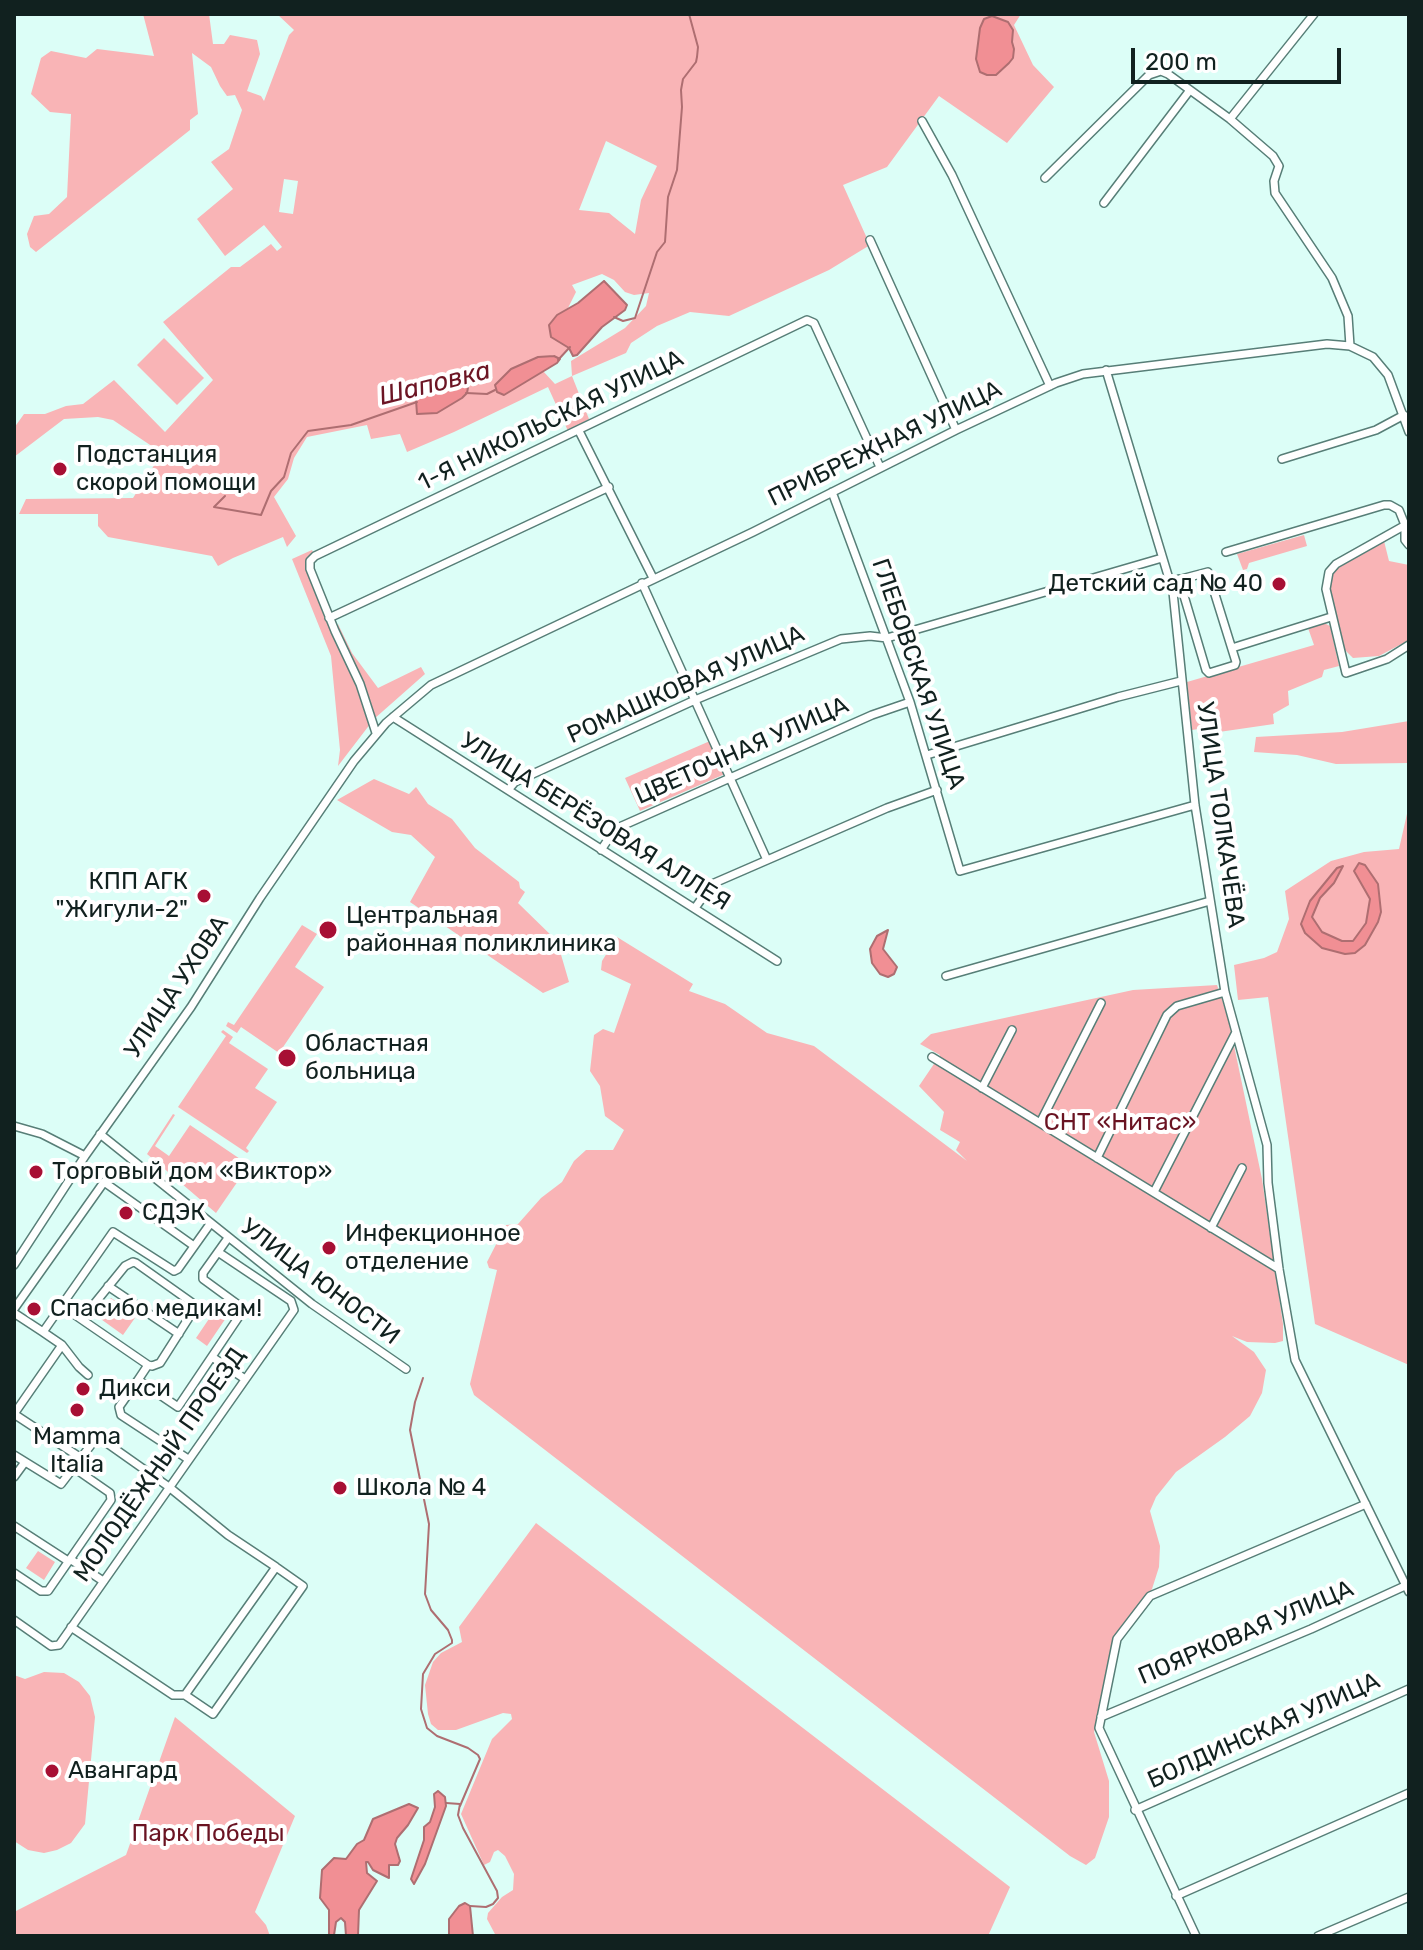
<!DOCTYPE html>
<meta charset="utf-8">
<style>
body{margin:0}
#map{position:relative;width:1423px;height:1950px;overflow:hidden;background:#dcfef7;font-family:Rubik,sans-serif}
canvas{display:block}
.frame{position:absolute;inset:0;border:16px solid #11211f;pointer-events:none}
.scale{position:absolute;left:1131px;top:48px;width:210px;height:36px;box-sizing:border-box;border:4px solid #11211f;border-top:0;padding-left:10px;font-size:24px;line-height:28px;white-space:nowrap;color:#11211f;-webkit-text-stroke:6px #fff;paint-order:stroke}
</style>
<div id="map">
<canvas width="1423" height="1950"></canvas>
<div class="frame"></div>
<div class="scale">200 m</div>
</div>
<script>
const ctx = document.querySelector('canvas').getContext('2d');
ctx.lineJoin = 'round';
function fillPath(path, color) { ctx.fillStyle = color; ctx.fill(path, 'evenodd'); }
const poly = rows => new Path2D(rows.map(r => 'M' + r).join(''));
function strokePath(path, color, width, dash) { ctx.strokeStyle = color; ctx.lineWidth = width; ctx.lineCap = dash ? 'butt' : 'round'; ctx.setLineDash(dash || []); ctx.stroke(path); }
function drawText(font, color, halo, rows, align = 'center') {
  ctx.font = font + ' Rubik,sans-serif'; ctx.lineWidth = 8; ctx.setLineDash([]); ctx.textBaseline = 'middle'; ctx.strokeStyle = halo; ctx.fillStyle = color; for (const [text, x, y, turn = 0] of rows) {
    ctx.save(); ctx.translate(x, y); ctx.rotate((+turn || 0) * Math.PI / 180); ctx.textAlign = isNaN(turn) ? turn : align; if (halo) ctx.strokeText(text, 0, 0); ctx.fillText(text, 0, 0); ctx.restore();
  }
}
fillPath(poly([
 [143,14,209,14,213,44,224,44,230,35,257,40,260,54,247,91,261,96,264,101,289,35,294,30,277,14,1021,14,1014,25,1033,65,1054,87,1007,143,939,96,887,167,843,185,870,245,829,270,729,316,690,312,657,326,631,343,626,353,572,376,589,419,568,431,548,387,454,432,407,452,400,434,371,439,367,425,307,437,294,458,288,479,274,497,296,536,287,547,283,537,233,558,218,566,212,556,108,537,98,526,98,514,19,514,26,499,133,498,162,453,113,420,98,417,64,419,14,457,14,428,24,414,45,414,66,406,83,404,114,380,165,432,213,380,163,322,231,267,240,267,271,244,277,251,282,247,264,225,225,256,197,219,233,189,211,162,229,149,242,110,235,95,227,96,220,86,211,67,192,53,198,114,190,120,190,130,36,252,30,247,27,234,34,216,49,214,67,197,71,114,50,112,31,94,41,58,51,51,86,58,97,49,154,56],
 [606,141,657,166,641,200,635,234,609,213,579,210],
 [284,179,298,181,293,214,279,212],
 [602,274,614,280,625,292,634,295,649,293,646,306,625,328,571,361,572,376,555,384,543,371,501,395,498,383,511,369,542,356,560,359,569,348,551,337,549,325,557,315,568,308,576,292,572,285],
 [164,338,204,378,177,405,137,365],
 [1304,535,1307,546,1249,563,1247,569,1243,570,1237,554],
 [1384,541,1389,561,1409,565,1409,640,1379,656,1353,658,1343,648,1330,602,1330,581,1333,569],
 [312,550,315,556,310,561,337,630,338,624,352,653,378,688,421,667,425,674,374,719,338,766,340,750,331,656,292,559],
 [1324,623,1330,626,1339,666,1324,670,1322,677,1288,691,1289,705,1273,714,1274,724,1212,733,1211,727,1192,730,1187,682,1314,645,1308,628],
 [1409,721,1409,763,1336,764,1297,755,1254,752,1256,737,1342,732],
 [710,741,725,774,640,811,625,778],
 [374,779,409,794,416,787,428,804,452,819,475,848,519,882,520,888,525,892,518,903,557,941,569,982,543,993,410,902,435,857,411,835,392,832,337,800],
 [1409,805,1409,1365,1315,1324,1268,997,1238,1000,1234,965,1264,958,1277,952,1289,919,1285,891,1331,861,1364,852,1399,849],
 [302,925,317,934,295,967,324,987,279,1053,241,1027,237,1033,226,1026,228,1022,234,1025],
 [617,937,693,984,689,991,725,1004,767,1033,814,1046,967,1161,956,1150,960,1142,940,1130,944,1112,919,1086,940,1055,920,1044,931,1034,1133,990,1217,985,1228,1017,1262,1179,1283,1324,1283,1341,1275,1343,1247,1342,1232,1336,1254,1352,1266,1370,1262,1393,1250,1416,1225,1437,1176,1472,1156,1497,1150,1511,1160,1546,1159,1567,1152,1589,1115,1644,1100,1716,1094,1732,1109,1781,1109,1817,1095,1858,1086,1865,1070,1856,474,1395,470,1384,497,1270,489,1268,487,1262,506,1225,518,1224,541,1198,562,1182,574,1161,586,1150,613,1150,624,1130,605,1116,600,1086,590,1071,594,1035,603,1029,614,1033,631,984,601,970,602,961],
 [223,1030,233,1037,229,1043,268,1069,255,1088,277,1102,246,1148,249,1151,247,1153,178,1107,226,1036,221,1032],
 [173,1114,175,1115,155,1146,169,1156,190,1125,249,1165,216,1213,147,1154],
 [111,1298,137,1315,123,1335,98,1317],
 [217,1307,228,1315,207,1346,196,1338],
 [536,1523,1010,1887,988,1936,496,1936,487,1919,488,1913,502,1897,513,1890,514,1874,505,1856,498,1850,494,1852,490,1862,484,1865,461,1814,492,1739,512,1719,511,1714,503,1713,456,1730,438,1730,431,1724,428,1714,425,1685,433,1662,441,1653,462,1642,459,1627],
 [38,1551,55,1562,44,1580,26,1568],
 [44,1672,64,1673,79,1682,90,1696,95,1717,85,1824,71,1843,57,1850,44,1853,28,1850,14,1841,14,1675,25,1679],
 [175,1717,295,1816,255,1912,266,1925,270,1936,14,1936,14,1912,126,1855]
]), '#f9b4b6');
const water = poly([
 [992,16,1008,22,1013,30,1012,42,1014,49,1013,58,1009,63,996,75,987,75,980,72,976,59,980,28,984,19,992,16],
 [604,281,627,305,625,310,602,327,577,355,573,356,569,348,551,337,549,325,557,315,578,303,604,281],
 [554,356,560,359,557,363,504,395,497,392,495,385,511,369,538,357,554,356],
 [463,378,468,379,469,382,467,393,462,398,437,413,417,414,416,400,420,394,435,385,463,378],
 [1359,863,1365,865,1378,884,1381,912,1378,922,1365,945,1355,953,1345,954,1322,948,1305,933,1301,924,1310,901,1337,868,1343,866,1334,883,1320,898,1312,917,1322,932,1342,941,1353,941,1366,923,1370,899,1354,871,1359,863],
 [888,930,883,949,897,967,894,974,888,977,880,974,872,963,870,949,877,936,888,930],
 [438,1791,445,1797,446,1806,425,1864,414,1884,411,1879,424,1840,424,1827,430,1822,435,1807,434,1794,438,1791],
 [409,1804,418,1808,408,1825,397,1838,395,1844,400,1861,398,1865,389,1865,389,1878,373,1870,368,1862,366,1862,367,1873,377,1881,359,1910,358,1936,346,1936,345,1922,341,1918,336,1922,334,1935,329,1935,329,1910,320,1898,322,1870,334,1858,346,1859,357,1844,364,1840,373,1819,409,1804],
 [465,1903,470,1906,473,1936,449,1936,449,1919,459,1906,465,1903]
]);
fillPath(water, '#f18f94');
strokePath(water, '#ae6e71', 2);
strokePath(poly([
 [614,317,623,321,635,318,657,252,665,242,668,197,677,170,682,107,681,90,683,79,696,62,697,57,698,47,689,14],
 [558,360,570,347],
 [466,393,487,394,495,390],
 [225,496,214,507,261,515,271,491,284,477,291,453,308,431,351,425,417,402],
 [423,1378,415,1402,410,1430,429,1524,425,1594,431,1610,448,1630,452,1640,452,1643,435,1654,423,1674,421,1709,427,1728,437,1736,468,1748,478,1755,480,1759,460,1806],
 [446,1803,460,1804,458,1815,463,1828,497,1891,498,1898,493,1904,486,1907,470,1906]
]), '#ae6e71', 2);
const minor = poly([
 [1230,119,1314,14],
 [922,121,952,175,1050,386],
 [1045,178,1149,75,1161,71,1168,74,1230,119,1273,156,1279,166,1274,181,1275,193,1332,278,1348,316,1350,346],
 [1104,203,1190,90],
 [870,240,956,430],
 [1106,370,1173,592,1195,805,1225,992,1267,1145,1268,1183,1279,1269,1295,1360,1409,1592],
 [579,431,653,578],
 [1282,459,1376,430,1404,415],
 [832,492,910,702,960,871,1195,805],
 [1409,523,1336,564,1329,572,1326,589,1346,673,1387,659,1409,645],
 [1226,552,1384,505,1390,505,1399,510,1405,525,1405,540,1409,545],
 [1170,582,1208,572,1236,662,1235,665,1209,673,1206,670,1179,579],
 [642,583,767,860],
 [329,618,609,487],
 [1232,648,1331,617],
 [393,717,777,961],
 [376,733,360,684,335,631,310,569,310,561,315,556,807,320,814,323,880,467],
 [927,755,1118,697,1181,681],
 [508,790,515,782,695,700,841,639,870,636,887,638,1162,558],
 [601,850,615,829,872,715,910,702],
 [695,908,712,884,887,808,937,790],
 [946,976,1210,901],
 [932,1057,1279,1269],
 [982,1088,1012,1030],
 [1040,1123,1101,1003],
 [14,1126,42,1134,85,1156],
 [100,1134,312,1304,406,1369],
 [1097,1158,1167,1015,1177,1006,1225,992],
 [1154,1192,1235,1034],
 [1211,1228,1242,1168],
 [14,1265,85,1156,191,1007,260,898,354,761,386,723,431,685,753,532,956,430,1056,383,1083,374,1327,344,1350,346,1373,357,1388,375,1409,432],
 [108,1286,179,1334],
 [62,1306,148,1365,138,1380],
 [14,1309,104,1182,194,1246],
 [14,1313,43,1332,113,1232,174,1271,178,1269,210,1224],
 [82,1319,125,1266,133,1262,136,1263,191,1302,195,1308,160,1363,152,1366,148,1365],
 [43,1332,62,1345,14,1414,81,1458],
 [62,1345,79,1367,88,1375],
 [212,1357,245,1379],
 [14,1455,61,1484,94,1441,101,1439,169,1487,228,1535,276,1567,303,1586,213,1714,185,1695,276,1567],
 [188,1459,121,1415,119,1407,138,1380,178,1407,244,1309,203,1279,203,1273,218,1252],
 [14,1477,25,1462],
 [14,1526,68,1561],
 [70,1559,103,1581],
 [14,1573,41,1591,48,1591,111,1500,110,1493,74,1468],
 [14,1620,51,1646,59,1645,294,1310,291,1301,218,1252,228,1238],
 [71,1627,173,1695,185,1695],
 [1101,1717,1311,1629,1407,1585],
 [1135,1810,1409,1689],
 [1176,1896,1409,1793],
 [1196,1936,1099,1728,1117,1639,1150,1596,1366,1504],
 [1318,1936,1409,1897]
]);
strokePath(minor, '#577e77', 10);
strokePath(minor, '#fff', 7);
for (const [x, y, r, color] of [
 [60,469,8,"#a70f34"],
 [1279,584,8,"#a70f34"],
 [204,896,8,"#a70f34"],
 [328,930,10,"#a70f34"],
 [287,1058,10,"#a70f34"],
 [36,1172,8,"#a70f34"],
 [126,1213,8,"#a70f34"],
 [329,1248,8,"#a70f34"],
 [34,1309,8,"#a70f34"],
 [83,1389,8,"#a70f34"],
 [77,1410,8,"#a70f34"],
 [340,1488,8,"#a70f34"],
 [52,1771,8,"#a70f34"]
]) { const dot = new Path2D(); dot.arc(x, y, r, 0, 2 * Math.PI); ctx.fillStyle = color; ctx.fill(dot); strokePath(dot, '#fff', 3); }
drawText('24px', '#11211f', '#fff', [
 ["1-Я НИКОЛЬСКАЯ УЛИЦА",551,421,-26],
 ["ПРИБРЕЖНАЯ УЛИЦА",885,444,-26],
 ["ГЛЕБОВСКАЯ УЛИЦА",918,674,71],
 ["РОМАШКОВАЯ УЛИЦА",686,685,-24],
 ["ЦВЕТОЧНАЯ УЛИЦА",742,751,-24],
 ["УЛИЦА ТОЛКАЧЁВА",1220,815,82],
 ["УЛИЦА БЕРЁЗОВАЯ АЛЛЕЯ",595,822,32],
 ["УЛИЦА УХОВА",177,987,-56],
 ["УЛИЦА ЮНОСТИ",320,1282,37],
 ["МОЛОДЁЖНЫЙ ПРОЕЗД",160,1465,-55],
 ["ПОЯРКОВАЯ УЛИЦА",1246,1633,-23],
 ["БОЛДИНСКАЯ УЛИЦА",1264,1731,-24]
]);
drawText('24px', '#11211f', '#fff', [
 ["Подстанция",76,455],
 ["скорой помощи",76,483],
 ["Детский сад № 40",1263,584,"right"],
 ["КПП АГК",188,882,"right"],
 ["\"Жигули-2\"",188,910,"right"],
 ["Центральная",346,916],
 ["районная поликлиника",346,944],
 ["Областная",305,1044],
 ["больница",305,1072],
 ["Торговый дом «Виктор»",52,1172],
 ["СДЭК",142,1213],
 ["Инфекционное",345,1234],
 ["отделение",345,1262],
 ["Спасибо медикам!",50,1309],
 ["Дикси",99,1389],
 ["Mamma",77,1437,"center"],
 ["Italia",77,1465,"center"],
 ["Школа № 4",356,1488],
 ["Авангард",68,1771]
], 'left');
drawText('24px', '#6a1322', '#fff', [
 ["СНТ «Нитас»",1120,1123],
 ["Парк Победы",208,1834]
]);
drawText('italic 26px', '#6c1524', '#fff', [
 ["Шаповка",435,384,-14]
]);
</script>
